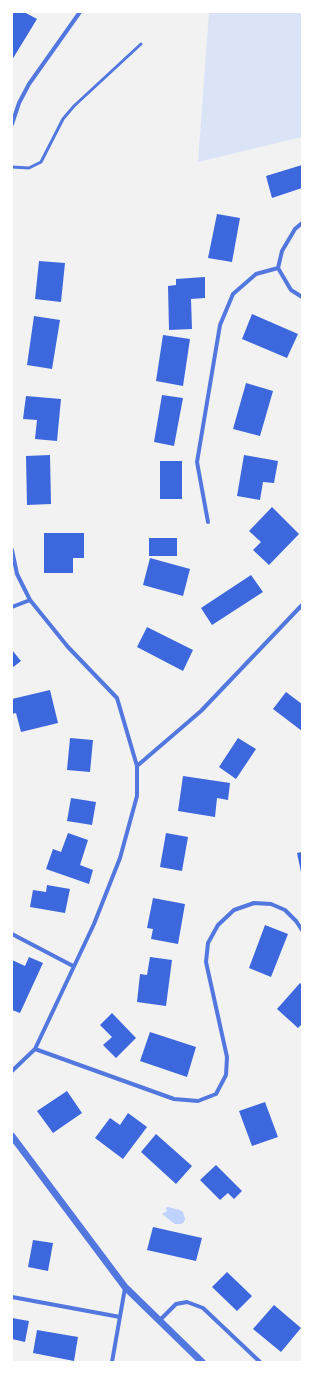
<!DOCTYPE html>
<style>
body{margin:0}
#map{position:relative;width:314px;height:1374px;overflow:hidden;background:#f2f2f2;font-family:"Exo 2",sans-serif}
canvas{display:block}
.frame{position:absolute;inset:0;border:13px solid #fff;pointer-events:none}
</style>
<div id="map">
<canvas width="314" height="1374"></canvas>
<div class="frame"></div>
</div>
<script>
const ctx = document.querySelector('canvas').getContext('2d');
ctx.lineJoin = 'round';
function fillPath(path, color) { ctx.fillStyle = color; ctx.fill(path, 'evenodd'); }
const poly = rows => new Path2D(rows.map(r => 'M' + r).join(''));
function strokePath(path, color, width, dash) { ctx.strokeStyle = color; ctx.lineWidth = width; ctx.lineCap = dash ? 'butt' : 'round'; ctx.setLineDash(dash || []); ctx.stroke(path); }
fillPath(poly([
 [209,12,302,12,302,137,198,162]
]), '#dbe4f7');
fillPath(poly([
 [168,1207,180,1210,183,1212,185,1219,184,1222,181,1224,175,1224,162,1214,167,1211,166,1208]
]), '#bfd3fe');
fillPath(poly([
 [12,12,24,12,37,19,12,60],
 [302,165,302,188,272,198,266,176],
 [217,214,240,218,232,262,208,258],
 [39,261,65,263,61,302,35,299],
 [205,277,205,298,191,299,192,329,169,330,168,286,176,285,176,279],
 [252,314,298,334,287,358,242,339],
 [34,316,60,320,52,369,27,365],
 [163,335,190,339,183,386,156,381],
 [246,383,273,391,260,436,233,429],
 [162,395,183,398,174,446,154,442],
 [26,396,61,399,57,441,35,439,37,420,23,419],
 [50,455,51,504,27,505,26,456],
 [244,455,278,461,274,483,263,482,260,500,237,496],
 [160,461,182,461,182,499,160,499],
 [272,507,299,534,269,565,253,550,261,542,249,531],
 [44,533,84,533,84,558,73,558,73,573,44,573],
 [149,538,177,538,177,556,149,556],
 [150,558,190,569,183,596,143,585],
 [251,575,263,592,212,625,201,608],
 [147,627,193,650,183,671,137,647],
 [12,650,21,661,12,668],
 [50,690,58,723,21,732,16,713,12,714,12,699],
 [286,692,302,704,302,731,273,709],
 [70,738,93,740,90,772,67,770],
 [238,738,256,749,236,779,219,767],
 [183,776,230,783,228,800,217,798,215,817,178,811],
 [71,798,96,802,92,825,67,821],
 [68,833,88,840,80,865,93,870,89,884,46,869,53,849,61,852],
 [166,833,188,837,182,871,160,867],
 [302,852,302,872,301,872,297,853],
 [47,885,70,889,65,913,30,907,33,890,46,892],
 [153,898,185,904,178,944,151,939,153,929,147,928],
 [265,925,288,934,271,977,249,968],
 [29,957,43,963,20,1013,12,1010,12,960,25,966],
 [150,957,172,960,166,1006,137,1002,140,974,147,975],
 [300,983,302,985,302,1024,298,1028,277,1009],
 [112,1013,136,1038,116,1058,103,1045,112,1037,100,1025],
 [150,1032,196,1047,187,1077,140,1061],
 [67,1091,82,1113,53,1133,37,1111],
 [265,1102,278,1137,252,1146,239,1111],
 [128,1113,147,1127,123,1159,95,1138,110,1118,120,1125],
 [156,1134,192,1166,176,1184,141,1152],
 [216,1165,242,1191,234,1199,228,1193,220,1200,200,1180],
 [153,1227,202,1238,196,1261,147,1250],
 [33,1240,53,1243,48,1271,28,1267],
 [227,1272,252,1296,237,1311,212,1287],
 [274,1305,301,1328,281,1352,253,1329],
 [12,1318,29,1321,25,1342,12,1339],
 [37,1330,78,1337,74,1361,33,1353]
]), '#3d67dc');
strokePath(poly([
 [12,167,29,168,41,162,63,119,74,106,141,44]
]), '#5277de', 3);
strokePath(poly([
 [12,124,19,103,29,84,80,12],
 [302,223,295,229,282,251,278,268,291,290,302,297],
 [208,522,197,462,220,325,233,294,256,274,278,268],
 [12,550,17,574,30,600,68,647,117,698,137,766,137,796,120,858,94,924,35,1049,12,1071],
 [12,607,30,600],
 [137,766,201,711,302,605],
 [12,934,73,966],
 [35,1049,174,1099,198,1101,216,1094,226,1075,227,1057,206,962,208,943,218,925,234,910,254,903,271,904,285,910,296,921,302,930],
 [12,1297,120,1317],
 [159,1321,176,1304,187,1302,203,1308,260,1362],
 [112,1362,125,1288]
]), '#5277de', 4);
strokePath(poly([
 [12,1136,125,1287,202,1362]
]), '#5277de', 7);
</script>
